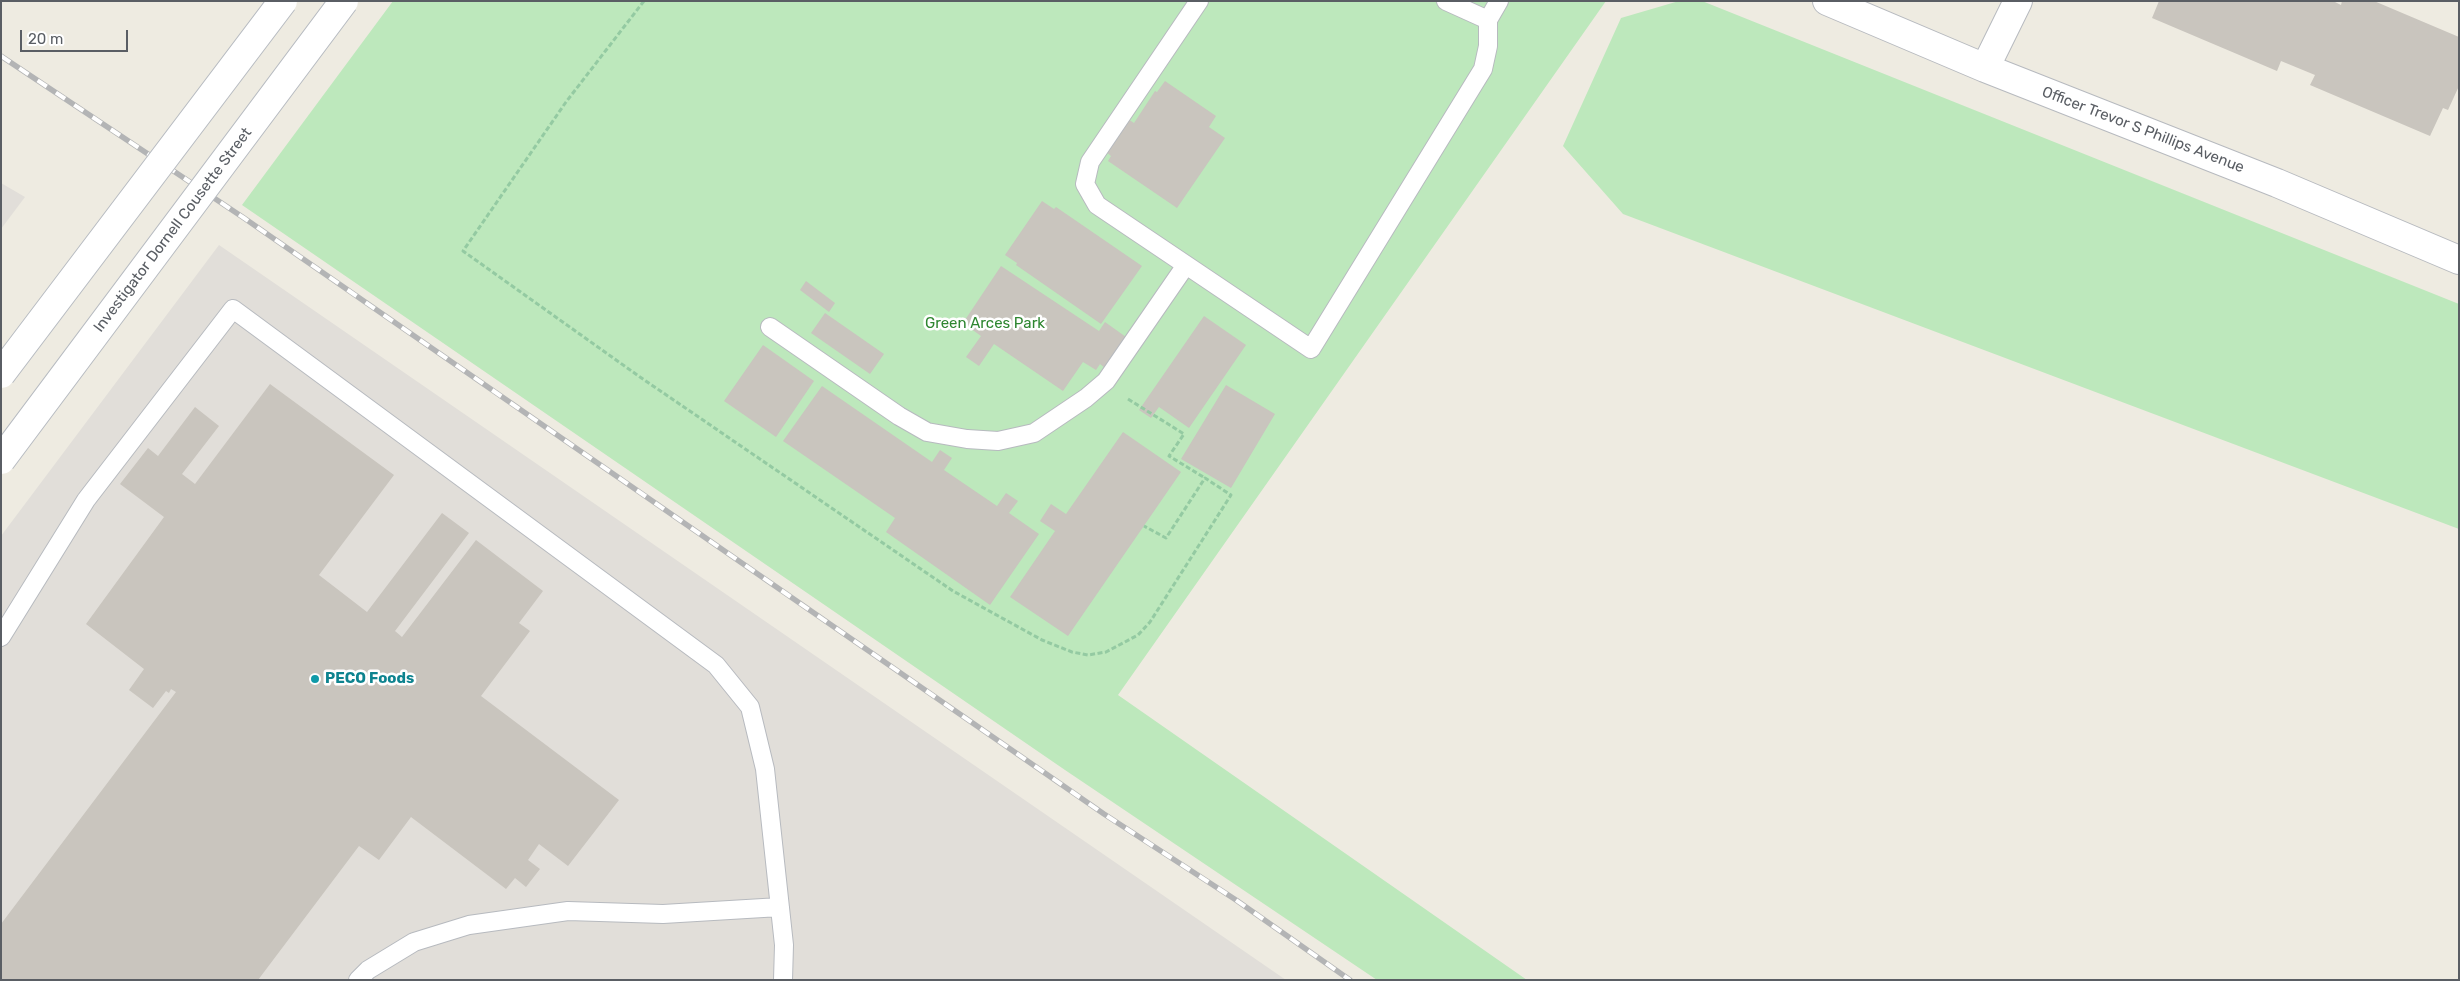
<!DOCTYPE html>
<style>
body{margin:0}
#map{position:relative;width:2460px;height:981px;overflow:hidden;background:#eeebe1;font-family:Rubik,sans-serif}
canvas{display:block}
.frame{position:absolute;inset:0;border:2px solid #5a5e64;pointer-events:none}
.scale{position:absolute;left:20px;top:30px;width:108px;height:22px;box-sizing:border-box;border:2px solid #5a5e64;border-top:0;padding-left:6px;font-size:15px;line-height:18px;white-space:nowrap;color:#5a5e64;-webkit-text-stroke:4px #fff;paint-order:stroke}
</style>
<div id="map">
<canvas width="2460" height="981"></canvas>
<div class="frame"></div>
<div class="scale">20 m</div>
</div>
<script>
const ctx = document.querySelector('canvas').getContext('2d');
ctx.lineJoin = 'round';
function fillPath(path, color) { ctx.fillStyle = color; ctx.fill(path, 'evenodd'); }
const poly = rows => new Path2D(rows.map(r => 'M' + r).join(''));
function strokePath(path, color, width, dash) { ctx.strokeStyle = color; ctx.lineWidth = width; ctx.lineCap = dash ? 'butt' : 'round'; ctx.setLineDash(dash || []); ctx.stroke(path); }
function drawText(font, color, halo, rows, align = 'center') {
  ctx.font = font + ' Rubik,sans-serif'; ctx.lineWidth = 5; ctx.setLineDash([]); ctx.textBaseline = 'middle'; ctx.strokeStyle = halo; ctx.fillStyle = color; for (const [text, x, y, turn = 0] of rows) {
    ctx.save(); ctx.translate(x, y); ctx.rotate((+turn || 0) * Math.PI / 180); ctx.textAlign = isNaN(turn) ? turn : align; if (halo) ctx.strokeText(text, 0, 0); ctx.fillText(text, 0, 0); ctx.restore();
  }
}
fillPath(poly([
 [1,183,25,197,1,229],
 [219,245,1286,980,1,980,1,536]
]), '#e1ded9');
fillPath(poly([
 [393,1,1606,1,1118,695,1527,980,1377,980,1065,770,242,205],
 [1679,1,1702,1,2459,304,2459,529,1623,214,1563,146,1621,18]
]), '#bde8bc');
fillPath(poly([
 [2159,1,2333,1,2341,5,2342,1,2374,1,2459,37,2459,86,2448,110,2443,108,2430,136,2310,85,2315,75,2281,61,2277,71,2152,18],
 [1165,81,1216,116,1209,127,1225,138,1177,208,1108,161,1111,156,1105,151,1128,119,1134,123,1155,91,1157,92],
 [1042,201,1054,209,1056,207,1142,266,1101,324,1016,265,1017,263,1005,255],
 [1001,266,1099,331,1105,322,1126,337,1105,368,1100,364,1096,370,1083,362,1063,391,994,344,979,366,966,357,981,336,963,323],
 [806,281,835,303,829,312,800,290],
 [825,313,884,354,870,374,811,333],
 [1204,316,1246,345,1189,428,1159,407,1151,418,1139,410],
 [763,345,814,381,776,437,724,401],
 [270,384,394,475,319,575,367,612,442,513,469,533,395,631,402,637,476,540,543,591,519,623,530,631,481,696,619,800,568,866,539,844,528,860,540,869,526,887,515,878,506,889,411,817,379,860,359,846,258,980,1,980,1,924,176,692,171,689,169,693,166,691,153,708,129,690,144,669,86,624,164,517,120,484,148,448,158,456,195,407,219,426,182,474,195,484],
 [1226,385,1275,414,1231,488,1181,459],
 [822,386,932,462,940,450,952,458,944,470,997,506,1006,493,1018,501,1009,513,1039,534,990,605,886,532,895,518,783,441],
 [1123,432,1181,472,1068,636,1010,597,1055,531,1040,521,1051,504,1066,514]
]), '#c9c5be');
const service = poly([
 [1199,1,1090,162,1085,184,1097,205,1311,349,1483,69,1488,46,1488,20,1499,1],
 [1446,1,1488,20],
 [770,327,899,416,927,432,967,439,998,441,1034,433,1086,398,1106,381,1186,265],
 [1,637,86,500,233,309,716,665,750,707,765,769,784,945,783,980],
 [358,980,368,970,414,942,469,925,568,911,663,914,780,907]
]);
const minor = poly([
 [1827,1,1985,68,2277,183,2459,260],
 [1985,68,2018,1]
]);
strokePath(service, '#b7babf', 20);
strokePath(minor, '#b7babf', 30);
strokePath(poly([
 [644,1,566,102,463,251,640,377,953,591,1042,640,1072,652,1088,655,1106,652,1138,635,1150,622,1231,495,1205,478,1166,538,1144,526],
 [1128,399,1184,434,1169,456,1205,478]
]), '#94caa2', 3, [5, 2.5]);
strokePath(service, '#fff', 18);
strokePath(minor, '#fff', 28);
const rail = poly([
 [1,56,244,218,1104,814,1236,900,1350,980]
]);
strokePath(rail, '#b3b4b5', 5.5);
strokePath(rail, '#fff', 4, [11]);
const secondaryBridge = poly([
 [1,374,283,1],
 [1,460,344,1]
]);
strokePath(secondaryBridge, '#b7bbc1', 30, []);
strokePath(secondaryBridge, '#fff', 28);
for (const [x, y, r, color] of [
 [315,679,5,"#0f9aa8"]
]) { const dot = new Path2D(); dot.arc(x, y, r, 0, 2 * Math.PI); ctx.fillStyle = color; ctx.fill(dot); strokePath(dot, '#fff', 2); }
drawText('15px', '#5a5e64', '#fff', [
 ["Officer Trevor S Phillips Avenue",2143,130,21],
 ["Investigator Dornell Cousette Street",173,230,-53]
]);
drawText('15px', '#2e8630', '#fff', [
 ["Green Arces Park",985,324]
]);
drawText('bold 15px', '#0d838f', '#fff', [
 ["PECO Foods",325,679]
], 'left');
</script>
